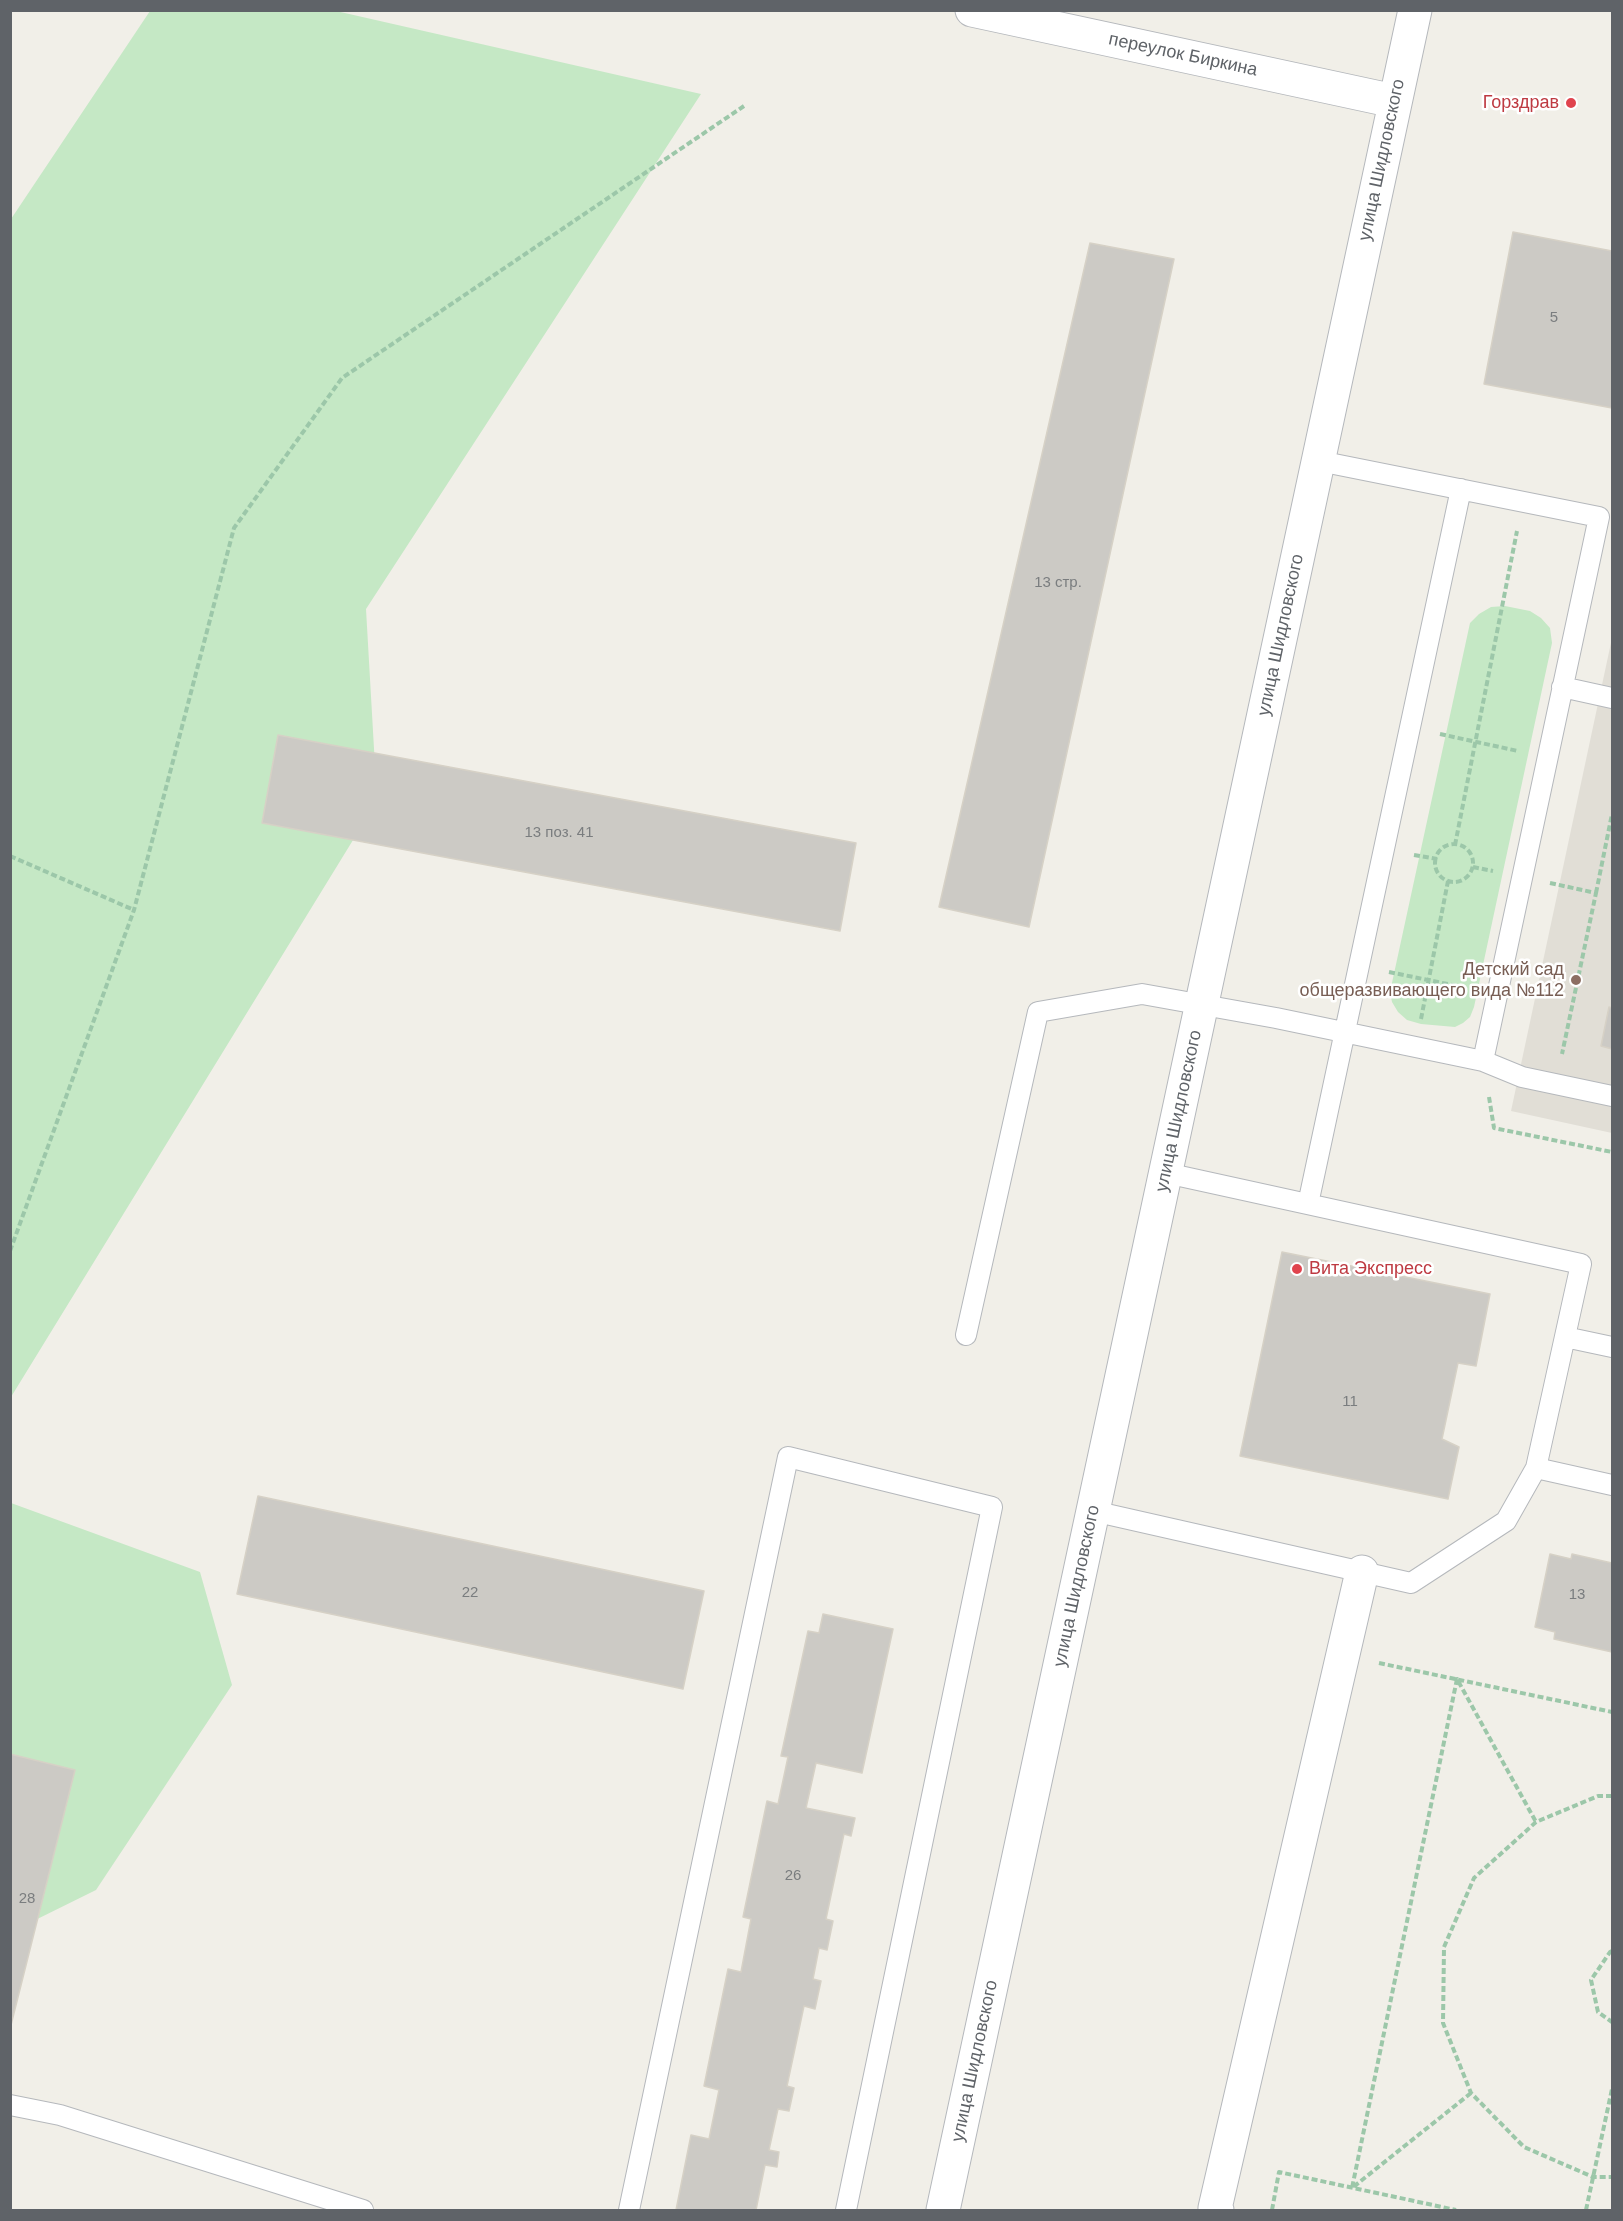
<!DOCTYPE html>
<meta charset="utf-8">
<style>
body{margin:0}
#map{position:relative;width:1623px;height:2221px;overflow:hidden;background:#f1efe8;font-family:Arial,sans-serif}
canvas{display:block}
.frame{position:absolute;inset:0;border:12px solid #5f6368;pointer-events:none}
</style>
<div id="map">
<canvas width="1623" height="2221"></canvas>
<div class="frame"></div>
</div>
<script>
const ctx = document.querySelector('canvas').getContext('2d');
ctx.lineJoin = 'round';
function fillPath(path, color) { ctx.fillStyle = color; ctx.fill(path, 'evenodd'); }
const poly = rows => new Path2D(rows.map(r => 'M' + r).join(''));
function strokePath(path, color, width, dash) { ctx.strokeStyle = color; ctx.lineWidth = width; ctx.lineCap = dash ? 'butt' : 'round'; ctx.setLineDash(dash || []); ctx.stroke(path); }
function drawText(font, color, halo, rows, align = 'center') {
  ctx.font = font + ' Arial,sans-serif'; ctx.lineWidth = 5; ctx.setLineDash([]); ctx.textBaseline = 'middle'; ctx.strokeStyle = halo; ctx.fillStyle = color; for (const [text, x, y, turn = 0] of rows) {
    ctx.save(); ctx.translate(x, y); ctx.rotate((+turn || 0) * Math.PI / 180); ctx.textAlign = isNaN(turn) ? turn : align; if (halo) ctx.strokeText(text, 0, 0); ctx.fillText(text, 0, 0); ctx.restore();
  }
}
fillPath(poly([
 [1612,638,1612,1133,1511,1111]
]), '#e1ded6');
fillPath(poly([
 [150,11,336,11,701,94,366,609,377,801,11,1397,11,219],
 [1505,606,1530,611,1541,618,1550,628,1552,643,1474,1007,1470,1017,1463,1023,1455,1027,1421,1024,1407,1020,1398,1012,1392,1002,1390,992,1470,623,1479,614,1491,607],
 [11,1503,200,1572,232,1685,96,1890,11,1932]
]), '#c5e8c5');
const building = poly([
 [1513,232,1612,251,1612,408,1484,384,1513,232],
 [1090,243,1174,259,1029,927,939,907,1090,243],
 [278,735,856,843,840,931,262,823,278,735],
 [1609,1007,1612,1008,1612,1049,1601,1046,1609,1007],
 [1282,1252,1490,1294,1476,1366,1458,1363,1442,1439,1459,1447,1448,1499,1240,1456,1282,1252],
 [258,1496,704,1591,683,1689,237,1594,258,1496],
 [1550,1554,1571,1559,1572,1554,1612,1563,1612,1652,1554,1639,1555,1632,1535,1627,1550,1554],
 [823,1614,893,1629,862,1773,816,1763,806,1808,855,1818,851,1836,844,1834,826,1919,833,1921,827,1950,819,1948,813,1979,821,1981,815,2009,804,2006,787,2086,794,2088,789,2111,778,2109,769,2150,779,2152,777,2167,765,2165,756,2210,676,2210,691,2135,709,2139,719,2090,704,2086,728,1969,741,1972,751,1919,743,1917,767,1801,778,1804,788,1757,781,1756,808,1631,819,1633,823,1614],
 [10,1754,75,1770,10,2029,10,1754]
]);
fillPath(building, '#cccac5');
strokePath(building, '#d6d1c6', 1.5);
const lane = poly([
 [1562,687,1612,698],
 [1483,1061,1522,1077,1612,1096],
 [1308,1204,1461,489],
 [966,1335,1038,1012,1142,994,1276,1018,1483,1061,1599,517,1319,461],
 [1565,1337,1612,1347],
 [1536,1468,1612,1485],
 [1093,1511,1411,1583,1506,1521,1536,1468,1581,1264,1166,1173],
 [10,2105,60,2115,363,2210],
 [629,2210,788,1457,992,1507,846,2210]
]);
const street = poly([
 [972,10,1394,101],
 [943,2210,1415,10],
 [1217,2210,1215,2208,1362,1572]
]);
strokePath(lane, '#b5b8bc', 22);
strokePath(street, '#b5b8bc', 35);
strokePath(poly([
 [1440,734,1518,751],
 '1435 863a19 19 0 1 1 38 0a19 19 0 1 1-38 0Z',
 [1455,845,1517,531],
 [1414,855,1437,859],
 [10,856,134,910],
 [1473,867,1493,871],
 [1550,883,1596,893,1562,1054],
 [1596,893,1612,814],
 [1389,972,1467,988],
 [1421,1019,1448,881],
 [1489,1097,1494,1128,1612,1152],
 [10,1251,134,910,234,528,342,378,744,106],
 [1379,1663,1612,1712],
 [1612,1796,1598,1796,1536,1822,1474,1878,1444,1947,1443,2023,1471,2093,1524,2147,1593,2177,1612,2177],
 [1612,1951,1610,1952,1591,1980,1598,2012,1612,2022],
 [1471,2093,1352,2188,1457,1679,1536,1822],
 [1272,2210,1279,2172,1456,2210],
 [1586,2210,1612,2089]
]), '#9cc7a9', 4, [6, 3]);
strokePath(lane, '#fff', 20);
strokePath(street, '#fff', 33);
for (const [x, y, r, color] of [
 [1571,103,6,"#e0444e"],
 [1576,980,6,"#8d6e63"],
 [1297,1269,6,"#e0444e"]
]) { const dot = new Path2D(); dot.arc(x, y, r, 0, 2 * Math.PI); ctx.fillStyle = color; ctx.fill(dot); strokePath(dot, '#fff', 2); }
drawText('15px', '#7a7d7f', null, [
 ["5",1554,318],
 ["13 стр.",1058,583],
 ["13 поз. 41",559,833],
 ["11",1350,1402],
 ["22",470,1593],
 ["13",1577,1595],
 ["26",793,1876],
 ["28",27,1899]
]);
drawText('18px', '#5f6368', '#fff', [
 ["переулок Биркина",1183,55,12],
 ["улица Шидловского",1382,160,-78],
 ["улица Шидловского",1281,635,-78],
 ["улица Шидловского",1179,1111,-78],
 ["улица Шидловского",1077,1586,-78],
 ["улица Шидловского",975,2061,-78]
]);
drawText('18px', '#be3a42', '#fff', [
 ["Горздрав",1559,103],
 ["Вита Экспресс",1309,1269,"left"]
], 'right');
drawText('18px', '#785e54', '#fff', [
 ["Детский сад",1564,970],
 ["общеразвивающего вида №112",1564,991]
], 'right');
</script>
